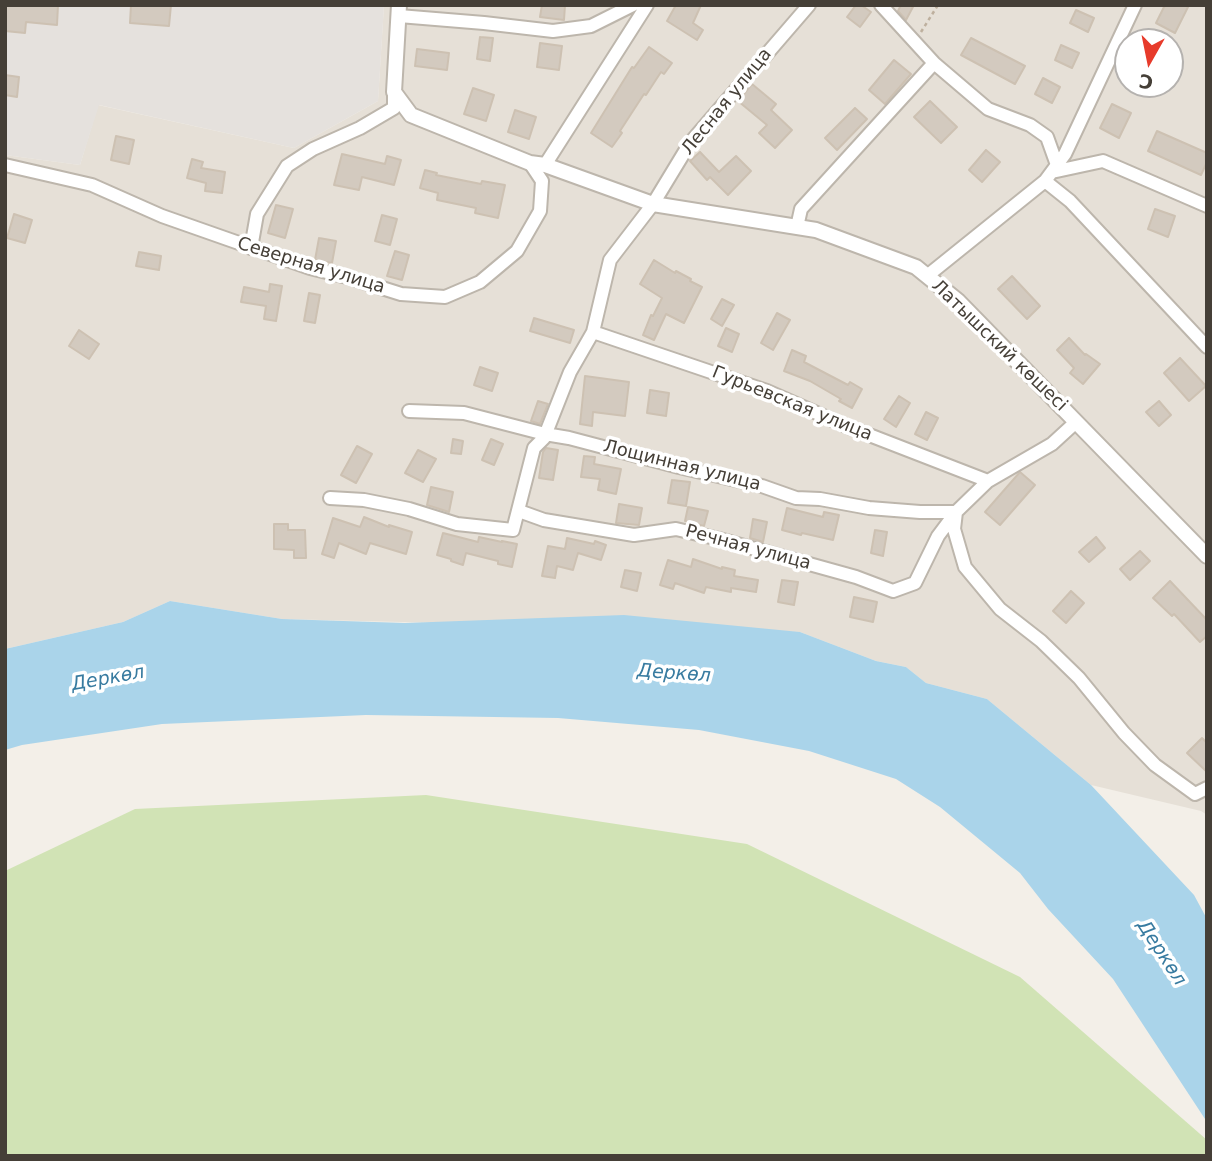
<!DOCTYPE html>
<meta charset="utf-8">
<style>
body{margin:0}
#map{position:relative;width:1212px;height:1161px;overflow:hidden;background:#f3efe8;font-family:"DejaVu Sans",sans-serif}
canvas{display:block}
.frame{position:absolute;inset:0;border:7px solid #453f37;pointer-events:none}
.north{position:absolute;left:1114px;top:28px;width:70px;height:70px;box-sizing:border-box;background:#fff;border:2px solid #b5b2af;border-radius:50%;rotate:189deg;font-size:19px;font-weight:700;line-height:28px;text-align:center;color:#453f37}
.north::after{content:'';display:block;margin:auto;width:24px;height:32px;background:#e73b2b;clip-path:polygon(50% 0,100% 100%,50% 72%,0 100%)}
</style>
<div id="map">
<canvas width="1212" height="1161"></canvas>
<div class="frame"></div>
<div class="north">С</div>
</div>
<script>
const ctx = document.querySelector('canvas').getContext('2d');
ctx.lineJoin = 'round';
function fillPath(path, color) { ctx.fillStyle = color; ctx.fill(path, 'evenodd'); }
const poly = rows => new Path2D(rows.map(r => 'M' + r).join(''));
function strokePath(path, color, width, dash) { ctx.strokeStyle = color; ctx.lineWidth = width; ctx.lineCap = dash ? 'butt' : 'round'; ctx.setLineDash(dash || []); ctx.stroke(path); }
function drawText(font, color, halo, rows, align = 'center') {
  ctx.font = font + ' "DejaVu Sans",sans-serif'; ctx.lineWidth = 7; ctx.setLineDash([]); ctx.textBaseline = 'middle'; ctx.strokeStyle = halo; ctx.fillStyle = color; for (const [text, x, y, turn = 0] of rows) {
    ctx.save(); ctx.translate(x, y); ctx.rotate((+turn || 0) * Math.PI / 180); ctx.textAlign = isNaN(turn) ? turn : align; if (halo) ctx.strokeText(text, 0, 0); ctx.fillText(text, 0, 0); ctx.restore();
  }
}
fillPath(poly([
 [384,5,1207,5,1207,815,1201,811,1091,785,987,699,926,683,906,667,876,661,800,632,282,619,170,601,123,622,5,649,5,155,80,165,98,105,294,148,378,101],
 [1128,42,1170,42,1170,84,1128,84]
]), '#e6e0d7');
fillPath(poly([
 [5,5,384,5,378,101,294,148,99,105,80,165,5,155]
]), '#e5e1dd');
fillPath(poly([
 [426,795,747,844,1020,977,1207,1140,1207,1156,5,1156,5,871,135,809]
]), '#d1e3b5');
fillPath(poly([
 [170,601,282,619,405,623,624,615,800,632,876,661,906,667,926,683,987,699,1091,785,1194,895,1207,919,1207,1122,1113,979,1048,909,1020,873,940,807,896,779,809,751,699,730,558,718,366,715,162,724,22,745,5,750,5,649,123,622]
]), '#aad4ea');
const building = poly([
 [5,5,58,5,57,25,26,22,25,33,5,31,5,5],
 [131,5,171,5,169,26,130,23,131,5],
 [542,5,565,5,564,20,540,17,542,5],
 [676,5,701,5,693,23,703,30,697,40,667,21,676,5],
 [856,5,861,5,871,12,860,27,847,17,856,5],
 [901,5,914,5,906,20,898,11,901,5],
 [1165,5,1189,5,1175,33,1156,23,1165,5],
 [1076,10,1094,18,1088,32,1070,23,1076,10],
 [480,37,493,38,490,61,477,59,480,37],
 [971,38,1025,66,1015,84,961,55,971,38],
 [540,43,562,46,559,70,537,67,540,43],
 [1061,45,1079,53,1072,68,1055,60,1061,45],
 [649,47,672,63,664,74,661,72,646,95,644,94,620,131,622,133,612,147,591,133,632,67,634,68,649,47],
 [417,49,449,53,447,70,415,66,417,49],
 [894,60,911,74,885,104,869,90,894,60],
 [5,75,19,77,17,97,5,95,5,75],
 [1043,78,1060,87,1052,103,1035,94,1043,78],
 [752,84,776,104,771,110,792,130,775,148,759,133,767,125,738,101,752,84],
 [473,88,494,95,486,121,464,114,473,88],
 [930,101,957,127,941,143,914,117,930,101],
 [1112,104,1131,113,1119,138,1100,128,1112,104],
 [855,108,867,119,837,150,825,138,855,108],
 [515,110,536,117,529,139,508,132,515,110],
 [1157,131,1207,153,1207,162,1201,175,1148,151,1157,131],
 [116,136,134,140,129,164,111,160,116,136],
 [986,150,1000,162,982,182,969,170,986,150],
 [700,152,719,172,736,156,751,171,728,195,710,177,707,180,690,161,700,152],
 [342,154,385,164,387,156,401,160,394,185,362,177,359,190,334,185,342,154],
 [192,159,203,162,201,168,225,172,222,193,205,191,206,183,187,178,192,159],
 [425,170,437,173,436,175,481,184,482,181,505,185,498,218,475,213,476,208,437,200,438,193,420,188,425,170],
 [276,205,293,209,285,238,268,233,276,205],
 [1155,209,1175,216,1168,237,1148,229,1155,209],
 [14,214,32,220,25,243,7,238,14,214],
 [382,215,397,219,390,245,375,241,382,215],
 [319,238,336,241,332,263,315,260,319,238],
 [395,251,409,255,402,280,387,276,395,251],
 [139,252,161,256,159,270,136,266,139,252],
 [654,260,675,273,676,271,691,279,690,281,702,287,684,323,666,314,654,340,643,335,651,315,653,316,662,298,640,284,654,260],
 [1012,276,1040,306,1027,319,998,289,1012,276],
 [270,284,282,286,276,321,264,319,266,306,241,302,244,287,269,292,270,284],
 [309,293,320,295,315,323,304,321,309,293],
 [722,299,734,305,722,326,711,319,722,299],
 [777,313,790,320,773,350,761,343,777,313],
 [534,318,574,330,570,343,530,331,534,318],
 [726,328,739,334,732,352,718,346,726,328],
 [79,330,99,344,89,359,69,346,79,330],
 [1069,338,1085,355,1086,354,1100,364,1083,384,1070,373,1074,368,1057,350,1069,338],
 [792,350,806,356,804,362,848,385,850,382,862,389,852,408,839,401,841,399,810,381,784,371,792,350],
 [1180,358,1206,386,1189,401,1164,373,1180,358],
 [480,367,498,373,492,391,474,385,480,367],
 [585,376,629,382,625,416,593,412,592,426,580,424,585,376],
 [650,390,669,393,666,416,647,413,650,390],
 [899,396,910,403,896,427,884,419,899,396],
 [538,401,548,404,540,424,531,421,538,401],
 [1159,401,1171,415,1159,426,1146,412,1159,401],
 [926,412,938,418,927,440,915,434,926,412],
 [453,439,463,441,461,454,451,453,453,439],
 [491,439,503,444,494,465,482,460,491,439],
 [357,446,372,454,356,483,341,475,357,446],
 [546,448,558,450,553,480,539,478,543,452,546,448],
 [418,450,436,459,423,482,405,473,418,450],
 [584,456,595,457,594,464,621,469,616,494,598,490,600,479,581,477,584,456],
 [1020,472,1035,485,1000,525,985,512,1020,472],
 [672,480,690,482,686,506,668,503,672,480],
 [431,487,453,492,449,512,427,505,431,487],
 [619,504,642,508,639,525,616,523,619,504],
 [688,507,708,511,704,526,685,521,688,507],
 [787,508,823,517,824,512,839,515,833,540,802,533,801,535,782,530,787,508],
 [364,517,389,527,389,525,412,532,406,554,370,543,366,554,339,543,334,558,322,554,333,518,360,527,364,517],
 [753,519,767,522,763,542,750,538,753,519],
 [274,524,288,524,288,530,305,530,306,558,294,558,294,550,274,549,274,524],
 [875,530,887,532,883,556,871,553,875,530],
 [443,533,478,542,479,537,502,542,502,541,517,544,512,567,498,564,498,561,466,553,463,565,451,561,451,559,437,555,443,533],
 [1096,537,1105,548,1089,562,1079,552,1096,537],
 [567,538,594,544,595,541,606,545,601,560,578,553,573,570,557,566,555,578,542,576,548,546,565,549,567,538],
 [1140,551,1150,561,1130,580,1120,569,1140,551],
 [693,559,722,569,722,567,735,570,734,576,758,580,756,592,731,588,731,592,706,587,704,593,675,583,673,589,660,585,668,560,691,567,693,559],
 [625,570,641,573,637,591,621,587,625,570],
 [782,580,798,582,794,605,778,602,782,580],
 [1170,581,1207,620,1207,636,1200,642,1174,614,1172,616,1153,598,1170,581],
 [1071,591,1084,603,1066,623,1053,611,1071,591],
 [854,597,877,602,873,622,850,617,854,597],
 [1202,738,1207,743,1207,772,1187,753,1202,738]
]);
fillPath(building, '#d3cabf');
strokePath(building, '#cdc1b2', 2);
const minor = poly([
 [881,5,934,63,988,109,1030,125,1047,137,1057,165],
 [399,16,484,23,553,31,591,26,633,5],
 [5,165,92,185,162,216,310,268,347,277,401,294,445,297,480,282,517,251,540,211,542,181,530,163],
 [545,165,647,5],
 [1052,172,1103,161,1207,206],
 [1045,181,1070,201,1207,347],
 [797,227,801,209,934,63],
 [251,248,257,214,287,166,313,149,360,128,394,108,394,92],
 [927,276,1045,181,1065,154,1135,5],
 [593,332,767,391,846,426,988,481],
 [409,411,464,413,545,434,569,438,679,467,762,486,796,498,820,499,869,508,920,512,956,512,954,529,965,567,1000,609,1041,641,1079,678,1124,733,1155,765,1195,794,1207,788],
 [330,498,364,500,409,509,457,524,513,530,534,448,544,438,570,372,593,332,610,260,653,204,690,143,809,5],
 [519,511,544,520,634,535,676,529,719,539,856,577,893,591,915,583,938,536,956,512,988,481,1052,444,1076,422]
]);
const tertiary = poly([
 [399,5,394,92,411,115,530,163,545,165,653,204,816,230,916,267,958,301,1207,556]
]);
strokePath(minor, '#bdb6ac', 16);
strokePath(tertiary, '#bdb6ac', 18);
strokePath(poly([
 [921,32,938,5]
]), '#beb09e', 2.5, [3.5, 3.5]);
strokePath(minor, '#fff', 12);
strokePath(tertiary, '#fff', 14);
drawText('18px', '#453f37', '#fff', [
 ["Лесная улица",727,102,-51],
 ["Северная улица",311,266,17],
 ["Латышский көшесі",999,346,44],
 ["Гурьевская улица",792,404,22],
 ["Лощинная улица",682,466,14],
 ["Речная улица",748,548,15]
]);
drawText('italic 19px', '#387ba0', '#fff', [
 ["Деркөл",674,674,4],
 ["Деркөл",108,679,-10],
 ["Деркөл",1161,953,57]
]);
</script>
